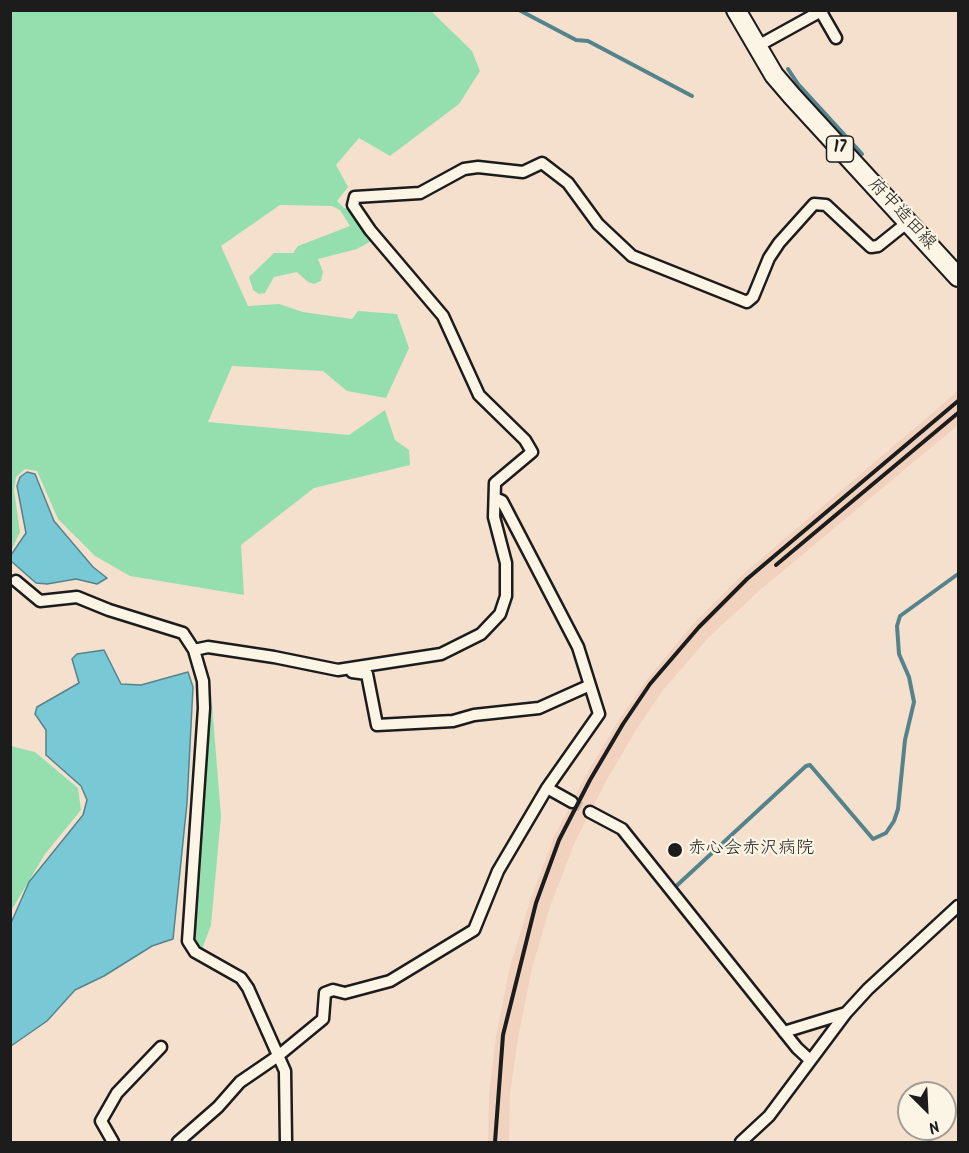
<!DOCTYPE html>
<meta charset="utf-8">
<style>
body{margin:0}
#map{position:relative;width:969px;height:1153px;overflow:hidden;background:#f5e0ce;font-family:Kalam,sans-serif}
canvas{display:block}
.frame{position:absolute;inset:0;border:12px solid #1c1c1c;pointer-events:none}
.north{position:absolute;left:897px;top:1081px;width:60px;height:60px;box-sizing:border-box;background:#fcf5e5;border:2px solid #a29e95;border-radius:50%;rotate:156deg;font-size:16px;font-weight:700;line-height:24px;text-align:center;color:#1c1c1c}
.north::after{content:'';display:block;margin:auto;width:21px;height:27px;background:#1c1c1c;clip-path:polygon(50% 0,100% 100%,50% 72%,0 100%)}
</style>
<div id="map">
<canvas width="969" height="1153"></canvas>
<div class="frame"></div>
<div class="north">N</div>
</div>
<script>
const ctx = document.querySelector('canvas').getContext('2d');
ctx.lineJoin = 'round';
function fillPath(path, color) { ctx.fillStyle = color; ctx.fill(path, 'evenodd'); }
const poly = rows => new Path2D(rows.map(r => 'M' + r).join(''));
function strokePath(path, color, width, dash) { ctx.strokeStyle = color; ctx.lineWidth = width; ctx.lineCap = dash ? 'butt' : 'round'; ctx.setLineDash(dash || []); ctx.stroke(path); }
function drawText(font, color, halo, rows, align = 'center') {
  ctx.font = font + ' Kalam,"Klee One",sans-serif'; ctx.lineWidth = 4.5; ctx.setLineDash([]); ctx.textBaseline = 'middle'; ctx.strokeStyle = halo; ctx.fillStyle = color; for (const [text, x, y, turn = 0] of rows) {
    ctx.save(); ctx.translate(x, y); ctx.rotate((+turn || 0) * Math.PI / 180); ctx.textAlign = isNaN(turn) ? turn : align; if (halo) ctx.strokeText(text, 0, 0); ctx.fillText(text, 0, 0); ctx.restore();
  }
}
fillPath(poly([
 [958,391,958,425,759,591,709,637,663,690,636,730,605,783,574,844,551,904,532,968,518,1038,510,1094,509,1142,488,1142,489,1095,496,1036,510,967,530,901,554,837,585,777,619,720,646,681,693,624,742,575]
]), '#f0d2be');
fillPath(poly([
 [430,10,472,51,480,71,459,104,390,156,359,138,336,165,348,187,337,201,344,208,351,209,373,240,357,249,318,259,323,272,321,281,314,284,308,282,297,272,274,277,265,293,259,294,253,290,249,277,274,253,293,253,298,246,350,226,340,210,332,206,280,205,221,246,248,306,279,304,303,312,352,319,358,311,397,314,409,348,386,398,347,391,323,371,232,366,208,422,349,435,385,410,395,440,409,450,410,465,314,488,241,545,244,595,130,576,95,556,58,519,37,471,25,469,16,477,14,490,20,532,11,551,11,11],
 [206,670,210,680,221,816,211,925,202,949,199,949,193,929,207,712],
 [11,746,35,752,78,788,81,810,45,854,11,911]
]), '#95dfaf');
const water = poly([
 [27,472,35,474,54,521,93,567,107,578,97,584,76,579,47,584,36,583,11,561,11,555,26,533,17,486,20,477,27,472],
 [104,650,121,684,141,685,188,672,193,687,187,803,173,939,152,946,104,976,75,990,47,1021,11,1046,11,923,29,882,83,815,87,800,81,786,46,755,46,730,35,714,37,707,79,683,72,659,77,654,104,650]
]);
fillPath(water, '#79c8d6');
strokePath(water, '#54838c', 1.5);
strokePath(poly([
 [455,10,456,10],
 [519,10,576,40,588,41,692,96],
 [788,69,798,84,862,154],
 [672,890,806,766,810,765,873,839,886,833,894,821,898,809,905,740,914,702,909,677,899,654,897,626,900,616,958,574]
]), '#54838c', 4);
strokePath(poly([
 [572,802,590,812]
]), '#cab9aa', 10, [10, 5]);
const street = poly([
 [821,12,836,38],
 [756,47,823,10],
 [16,581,40,601,77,597,109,610,183,633,194,650],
 [352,672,367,674,377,725,453,721,474,715,539,708,588,686],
 [547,788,572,802],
 [590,812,622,829,797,1048,810,1060],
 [784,1032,846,1013],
 [113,1142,101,1121,117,1093,161,1047],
 [178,1142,218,1107,240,1082,278,1056,323,1019,325,993,333,990,345,993,390,981,474,930,498,871,547,788,599,714,578,647,502,501,495,498],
 [286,1142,285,1071,248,988,241,978,195,952,188,941,204,708,203,681,194,650,208,647,274,657,338,670,441,654,481,634,500,614,506,596,506,563,494,517,495,483,532,452,525,440,479,395,443,316,370,230,353,205,355,197,420,193,464,169,478,167,523,172,542,163,568,183,598,224,632,256,747,302,753,297,769,258,779,243,814,204,826,205,871,247,878,246,908,222],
 [741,1142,769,1116,846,1013,868,989,958,906]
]);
const primary = poly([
 [736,10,774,75,792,96,958,277]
]);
strokePath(street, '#1c1c1c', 15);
strokePath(primary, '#1c1c1c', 22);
strokePath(street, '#fcf5e5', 10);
strokePath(primary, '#fcf5e5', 18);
strokePath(poly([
 [776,565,958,413],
 [495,1142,503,1035,536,903,559,840,590,780,623,724,650,684,699,627,747,579,958,401]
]), '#1c1c1c', 4);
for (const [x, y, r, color] of [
 [675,850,8,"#1c1c1c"]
]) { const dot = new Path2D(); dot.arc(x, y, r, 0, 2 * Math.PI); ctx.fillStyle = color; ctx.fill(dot); strokePath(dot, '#fcf5e5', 2); }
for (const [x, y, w] of [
 [840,149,27]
]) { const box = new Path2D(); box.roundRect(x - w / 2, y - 13, w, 26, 4.5); ctx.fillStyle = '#fcf5e5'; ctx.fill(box); strokePath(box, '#1c1c1c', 1.5); }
drawText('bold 16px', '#1c1c1c', null, [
 ["17",840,149]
]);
drawText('18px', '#1c1c1c', '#fcf5e5', [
 ["府中造田線",901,215,47]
]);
drawText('18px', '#1c1c1c', '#fcf5e5', [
 ["赤心会赤沢病院",688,850]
], 'left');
</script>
